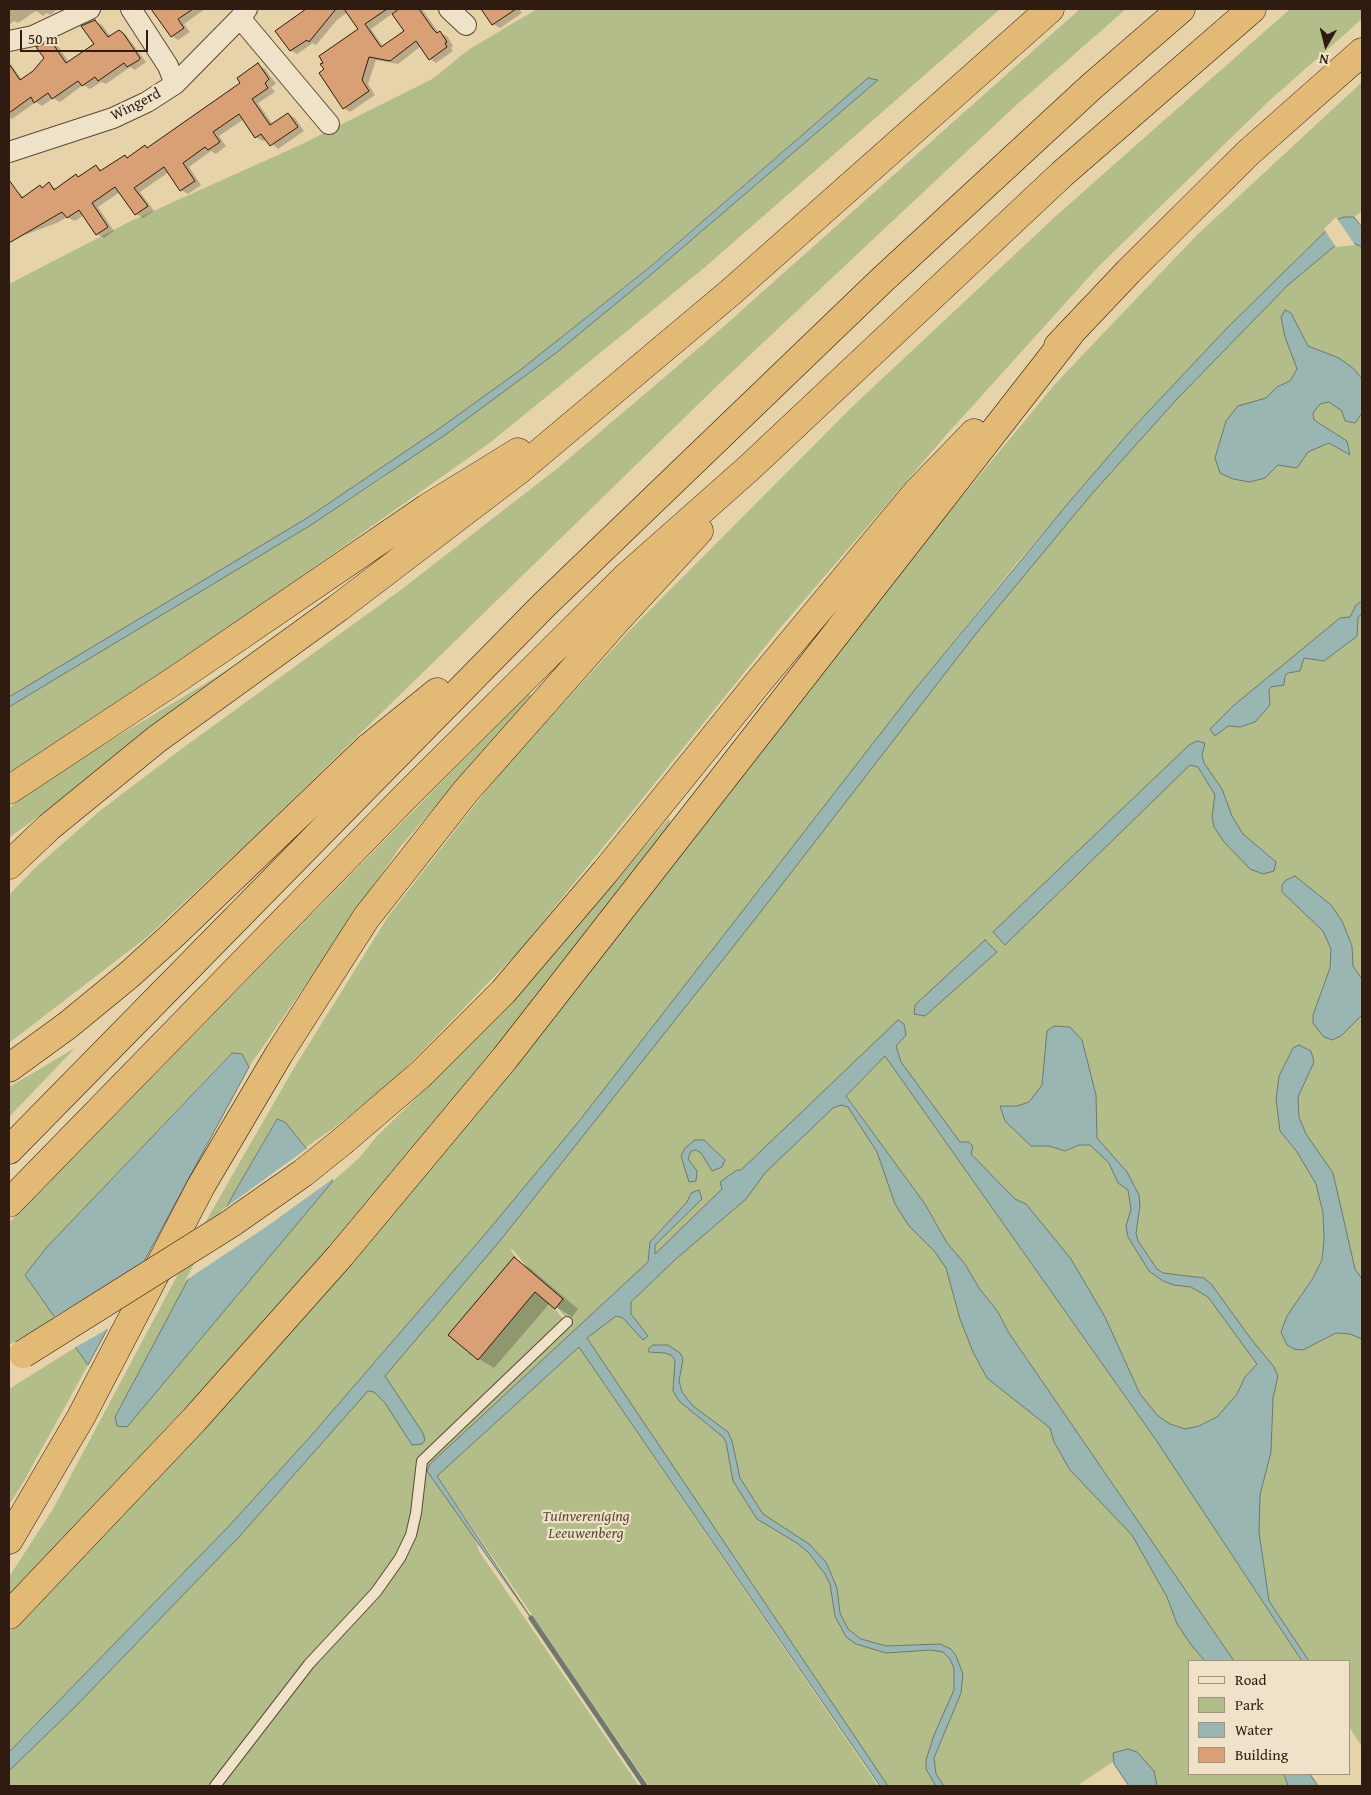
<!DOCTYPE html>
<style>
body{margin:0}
#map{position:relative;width:1371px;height:1795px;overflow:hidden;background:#e6d3aa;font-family:"Gentium Book Plus",serif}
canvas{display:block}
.frame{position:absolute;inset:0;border:10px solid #2f1b0f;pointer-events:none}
.legend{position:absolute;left:1188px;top:1660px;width:162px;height:115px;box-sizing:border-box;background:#efe2c8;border:1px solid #a2927e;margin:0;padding:6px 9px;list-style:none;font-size:15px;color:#2f1b0f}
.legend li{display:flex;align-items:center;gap:10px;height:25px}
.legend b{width:25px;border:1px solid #a2927e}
.north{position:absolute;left:1301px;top:20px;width:50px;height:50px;-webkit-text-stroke:4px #efe2c8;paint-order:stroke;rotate:188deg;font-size:14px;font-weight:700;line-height:20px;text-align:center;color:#2f1b0f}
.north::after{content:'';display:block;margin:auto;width:18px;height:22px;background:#2f1b0f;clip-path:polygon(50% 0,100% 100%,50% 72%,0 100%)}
.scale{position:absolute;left:20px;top:30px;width:128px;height:22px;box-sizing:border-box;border:2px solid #2f1b0f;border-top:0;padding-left:6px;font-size:15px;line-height:18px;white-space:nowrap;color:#2f1b0f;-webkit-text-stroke:4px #efe2c8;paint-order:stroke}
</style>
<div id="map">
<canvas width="1371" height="1795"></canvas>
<div class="frame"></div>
<ul class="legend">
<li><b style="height:6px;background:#efe2c8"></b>Road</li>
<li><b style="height:14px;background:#b3bd8a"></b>Park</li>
<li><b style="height:14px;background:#9ab6b3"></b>Water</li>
<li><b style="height:14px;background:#d8a074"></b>Building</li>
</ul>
<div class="north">N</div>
<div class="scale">50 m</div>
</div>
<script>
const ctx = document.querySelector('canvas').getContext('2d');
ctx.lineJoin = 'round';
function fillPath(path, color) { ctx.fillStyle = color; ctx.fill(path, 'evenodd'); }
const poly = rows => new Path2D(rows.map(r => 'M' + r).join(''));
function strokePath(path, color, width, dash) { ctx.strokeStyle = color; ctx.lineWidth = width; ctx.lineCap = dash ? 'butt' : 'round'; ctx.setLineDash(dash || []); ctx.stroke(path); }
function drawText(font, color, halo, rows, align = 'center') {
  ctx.font = font + ' "Gentium Book Plus",serif'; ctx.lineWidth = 4.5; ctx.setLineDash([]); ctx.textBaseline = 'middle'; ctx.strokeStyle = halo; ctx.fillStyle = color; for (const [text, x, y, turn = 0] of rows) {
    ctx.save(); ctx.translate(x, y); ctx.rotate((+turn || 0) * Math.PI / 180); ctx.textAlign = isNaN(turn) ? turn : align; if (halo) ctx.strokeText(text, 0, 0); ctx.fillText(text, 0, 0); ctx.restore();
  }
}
fillPath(poly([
 [537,9,1000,9,704,268,491,442,194,652,9,773,9,707,311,525,381,479,647,278,877,80,868,78,650,266,519,371,440,428,307,518,9,697,9,284,129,222,300,145,434,78,468,50],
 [1080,9,1126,9,1013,108,718,385,254,837,147,937,9,1043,9,895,36,867,101,810,184,747,402,589,559,467,714,335],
 [1290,9,1362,9,1362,19,1270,100,1098,267,948,433,781,627,521,949,396,1078,334,1128,306,1147,285,1122,276,1119,233,1195,115,1417,127,1426,333,1181,359,1158,377,1136,501,1015,669,818,670,824,533,1001,385,1185,199,1393,9,1595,9,1577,53,1509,210,1214,294,1068,389,915,500,773,631,629,853,406,1057,215],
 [1362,82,1362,211,1354,217,1338,219,1227,328,1132,429,1017,563,916,688,580,1120,487,1232,310,1437,228,1527,9,1752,9,1633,58,1584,223,1407,897,575,1056,383,1196,236],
 [1351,242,1362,247,1362,1747,1350,1728,1350,1661,1306,1661,1149,1422,883,1047,840,1090,1227,1661,1190,1661,1190,1774,1304,1774,1312,1786,1136,1786,1117,1759,1077,1786,885,1786,578,1335,432,1470,474,1535,479,1551,639,1786,9,1786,9,1761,235,1529,496,1231,772,883,1152,414,1312,253,1317,260,1337,244],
 [509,1248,514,1251,571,1325,569,1327],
 [259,651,77,788,9,838,9,808,47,779],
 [528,694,531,696,401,846,249,1067,242,1055,231,1053,46,1248,25,1275,56,1319,9,1345,9,1223],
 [75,1048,12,1114,9,1118,9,1087],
 [885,1056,1156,1440,1302,1661,1234,1661,1009,1333,998,1312,979,1288,965,1264,947,1243,925,1204,846,1096],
 [76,1347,88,1365,24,1481,9,1505,9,1389],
 [579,1347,878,1786,649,1786,437,1476]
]), '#b3bd8a');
const water = poly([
 [868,78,878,80,647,278,556,353,445,435,311,525,9,707,9,697,307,518,440,428,519,371,651,266,868,78],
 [1344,217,1354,217,1362,227,1362,247,1351,242,1337,244,1288,285,1177,399,1090,496,975,635,759,914,499,1242,385,1376,423,1433,425,1440,422,1444,412,1445,385,1403,374,1392,368,1391,238,1538,76,1706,9,1771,9,1752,228,1527,310,1437,487,1232,580,1120,916,688,1065,507,1132,429,1227,328,1338,219,1344,217],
 [1285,310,1291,313,1308,346,1339,358,1354,369,1362,379,1362,413,1355,423,1345,421,1342,411,1329,402,1320,404,1313,413,1314,420,1347,441,1350,455,1329,443,1308,452,1297,468,1278,465,1265,478,1250,482,1233,479,1220,473,1215,458,1226,421,1238,406,1266,398,1277,387,1290,381,1297,369,1285,337,1281,317,1285,310],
 [1362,601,1362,614,1358,617,1357,636,1324,661,1304,658,1300,671,1288,673,1285,676,1284,685,1271,687,1269,690,1270,705,1255,722,1240,727,1228,726,1215,736,1210,729,1233,706,1340,618,1350,617,1356,605,1362,601],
 [1197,741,1205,743,1202,755,1204,763,1222,789,1232,816,1243,834,1276,862,1274,871,1263,874,1250,869,1224,842,1214,827,1212,816,1215,795,1198,767,1190,765,1005,945,993,932,1189,745,1197,741],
 [1295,876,1331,905,1342,921,1352,946,1353,966,1362,979,1362,1015,1341,1036,1332,1040,1324,1037,1319,1031,1313,1023,1313,1015,1330,968,1331,949,1323,931,1282,892,1282,885,1286,880,1295,876],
 [985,940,997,952,925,1016,914,1014,915,1005,985,940],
 [898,1020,904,1024,906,1035,896,1046,901,1062,960,1142,969,1142,973,1147,971,1154,1015,1199,1026,1204,1071,1259,1105,1317,1140,1394,1158,1416,1170,1424,1185,1429,1199,1426,1217,1417,1237,1394,1245,1377,1257,1364,1208,1297,1191,1287,1174,1285,1163,1281,1149,1271,1128,1237,1126,1226,1131,1209,1128,1190,1118,1183,1109,1163,1090,1145,1079,1145,1065,1151,1049,1146,1031,1146,1005,1121,1000,1106,1017,1106,1029,1102,1042,1085,1047,1031,1054,1026,1070,1027,1082,1040,1096,1095,1097,1138,1127,1172,1139,1195,1140,1206,1136,1233,1138,1241,1157,1269,1163,1273,1204,1278,1212,1285,1251,1339,1274,1367,1278,1376,1273,1398,1271,1452,1260,1495,1259,1532,1269,1601,1309,1661,1302,1661,1156,1440,885,1056,846,1096,925,1204,947,1243,965,1264,979,1288,998,1312,1009,1333,1234,1661,1205,1661,1192,1646,1177,1624,1167,1597,1132,1535,1070,1470,1054,1442,1050,1428,987,1378,973,1352,960,1319,946,1268,935,1252,909,1226,895,1204,877,1152,848,1107,841,1105,833,1108,765,1173,746,1199,677,1258,631,1302,631,1314,648,1336,643,1340,623,1318,616,1316,587,1338,888,1786,880,1786,579,1347,437,1476,531,1618,427,1471,430,1464,648,1262,650,1242,687,1202,691,1193,699,1190,702,1199,655,1245,655,1254,722,1189,720,1182,737,1170,741,1170,898,1020],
 [1299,1045,1311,1051,1314,1062,1298,1097,1299,1117,1306,1134,1333,1173,1355,1269,1362,1279,1362,1339,1350,1334,1336,1333,1303,1350,1294,1349,1287,1345,1281,1332,1287,1316,1313,1278,1322,1260,1324,1240,1323,1213,1316,1184,1297,1152,1280,1131,1276,1099,1279,1076,1293,1048,1299,1045],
 [232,1053,242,1054,249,1067,88,1365,25,1275,46,1248,232,1053],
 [277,1119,285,1122,333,1181,127,1427,117,1426,115,1417,233,1195,277,1119],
 [695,1140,704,1140,725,1160,722,1167,712,1171,701,1153,696,1150,691,1151,688,1159,697,1171,696,1181,689,1182,681,1156,685,1148,695,1140],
 [653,1345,668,1345,680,1353,683,1359,679,1381,682,1392,693,1406,728,1432,732,1441,740,1478,763,1514,809,1544,826,1562,837,1588,840,1613,848,1629,861,1639,886,1646,940,1644,951,1649,956,1656,963,1674,961,1693,934,1758,936,1774,944,1786,936,1786,926,1769,926,1760,934,1735,954,1690,954,1668,950,1659,943,1652,931,1650,886,1653,856,1644,846,1637,835,1616,830,1584,825,1574,808,1552,797,1543,757,1519,733,1481,726,1442,723,1437,679,1401,673,1391,675,1360,671,1355,665,1353,649,1352,648,1349,653,1345],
 [1128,1749,1137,1752,1154,1771,1157,1786,1129,1786,1114,1764,1113,1753,1128,1749],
 [1284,1774,1310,1774,1318,1786,1288,1786,1284,1774]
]);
fillPath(water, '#9ab6b3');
strokePath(water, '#6f7871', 1);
fillPath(poly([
 [1336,217,1355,245,1336,247,1324,229],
 [309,1147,334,1178,266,1227,185,1281,222,1210],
 [145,1262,111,1327,74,1348,52,1318]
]), '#e6d3aa');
fillPath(poly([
 [9,9,58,9,50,15,47,13,43,16,36,11,18,23,14,21,9,25],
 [155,9,205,9,184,24,190,32,178,40,172,36],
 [306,9,422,9,439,33,447,36,453,46,451,48,453,51,436,63,430,59,421,46,398,64,376,60,368,84,375,95,350,112,344,108,360,29,348,12,337,20,316,45,313,43,297,54,290,50],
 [393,13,405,31,383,47,371,29],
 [483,9,519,9,522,13,500,28,493,24],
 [95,21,102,25,111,37,119,31,126,35,146,62,135,70,130,67,106,84,101,82,90,89,83,85,60,102,53,98,42,106,36,102,12,119,9,117,9,61,22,80,34,72,45,58,51,42,58,46,69,62,95,44],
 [258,65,265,69,276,84,271,87,275,92,258,103,273,125,288,114,295,118,304,131,278,149,267,139,263,141,256,137,244,119,219,136,226,146,216,154,211,151,189,167,201,185,188,194,181,190,169,172,140,192,154,211,143,218,136,214,120,192,98,207,114,231,104,238,97,234,84,215,75,221,67,217,59,222,9,241,9,198,17,192,24,197,40,187,44,189,49,184,57,189,76,176,80,178,96,166,103,171,125,156,128,158,148,149,242,83],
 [514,1259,530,1268,578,1309,572,1317,550,1303,494,1368,479,1359]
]), '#0003');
strokePath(poly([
 [531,1618,645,1786]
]), '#6f7871', 5);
const building = poly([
 [151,9,193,9,178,19,184,28,171,37,151,9],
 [306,9,336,9,309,42,307,40,290,51,275,31,306,9],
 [344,9,387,9,365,24,381,47,404,31,392,14,399,9,419,9,433,29,437,33,440,31,447,42,445,43,447,47,429,60,416,41,390,61,369,57,362,80,369,91,343,109,319,73,324,69,320,64,323,63,319,56,358,29,344,9],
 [481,9,516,9,492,25,481,9],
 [95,20,108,37,119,30,123,33,140,58,139,60,127,67,124,63,98,81,95,77,82,86,78,81,52,99,48,93,34,103,31,97,9,113,9,64,20,80,33,71,44,58,36,47,51,41,66,63,94,44,81,26,95,20],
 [258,63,269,79,265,83,268,88,252,99,270,125,288,113,298,127,270,146,261,134,255,138,239,114,213,132,220,142,208,150,205,147,183,163,195,181,180,191,164,167,134,188,148,206,135,215,115,187,92,203,108,227,96,235,79,210,67,218,62,212,9,243,9,180,22,198,40,185,42,188,49,182,54,190,76,174,78,177,96,165,100,171,125,155,127,158,145,145,147,148,240,83,237,78,258,63],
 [514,1257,563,1299,555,1309,535,1292,478,1360,448,1335,514,1257]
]);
fillPath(building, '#d8a074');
strokePath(building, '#2f1b0f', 1);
const service = poly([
 [215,1786,309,1664,376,1592,400,1558,411,1535,416,1513,422,1461,567,1322]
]);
const minor = poly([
 [131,9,168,66,175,84],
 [449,9,466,25],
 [240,18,329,124],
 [9,41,33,36,90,9],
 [9,152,113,118,147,102,175,84,240,18,247,9]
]);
const motorway = poly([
 [1058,346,1129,271,1248,153,1362,52],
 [9,790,180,677,427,508,518,452],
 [9,865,49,827,157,739,338,608,519,470,732,291,1050,9],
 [9,1068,68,1025,130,974,174,934,368,748,437,692],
 [344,1140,421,1074,503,992,605,872,757,684,917,492,974,433],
 [9,1150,544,605,881,281,1091,87,1181,9],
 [9,1203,405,797,626,577,749,468,1062,174,1252,9],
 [9,1540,81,1417,201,1186,279,1054,366,918,466,791,618,619,699,531],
 [9,1615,194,1420,340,1256,505,1058,1070,334]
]);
strokePath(service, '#5d4936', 12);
strokePath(minor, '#5d4936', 22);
strokePath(motorway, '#2f1b0f', 29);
strokePath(service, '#efe2c8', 10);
strokePath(minor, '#efe2c8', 20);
strokePath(motorway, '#e3ba75', 28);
const motorwayBridge = poly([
 [23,1354,230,1224,303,1173,344,1140]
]);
strokePath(motorwayBridge, '#2f1b0f', 29, []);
strokePath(motorwayBridge, '#e3ba75', 28);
drawText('15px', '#2f1b0f', '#efe2c8', [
 ["Wingerd",136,105,-27]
]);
drawText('italic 15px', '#574c34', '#efe2c8', [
 ["Tuinvereniging",586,1517],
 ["Leeuwenberg",586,1534]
]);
</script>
